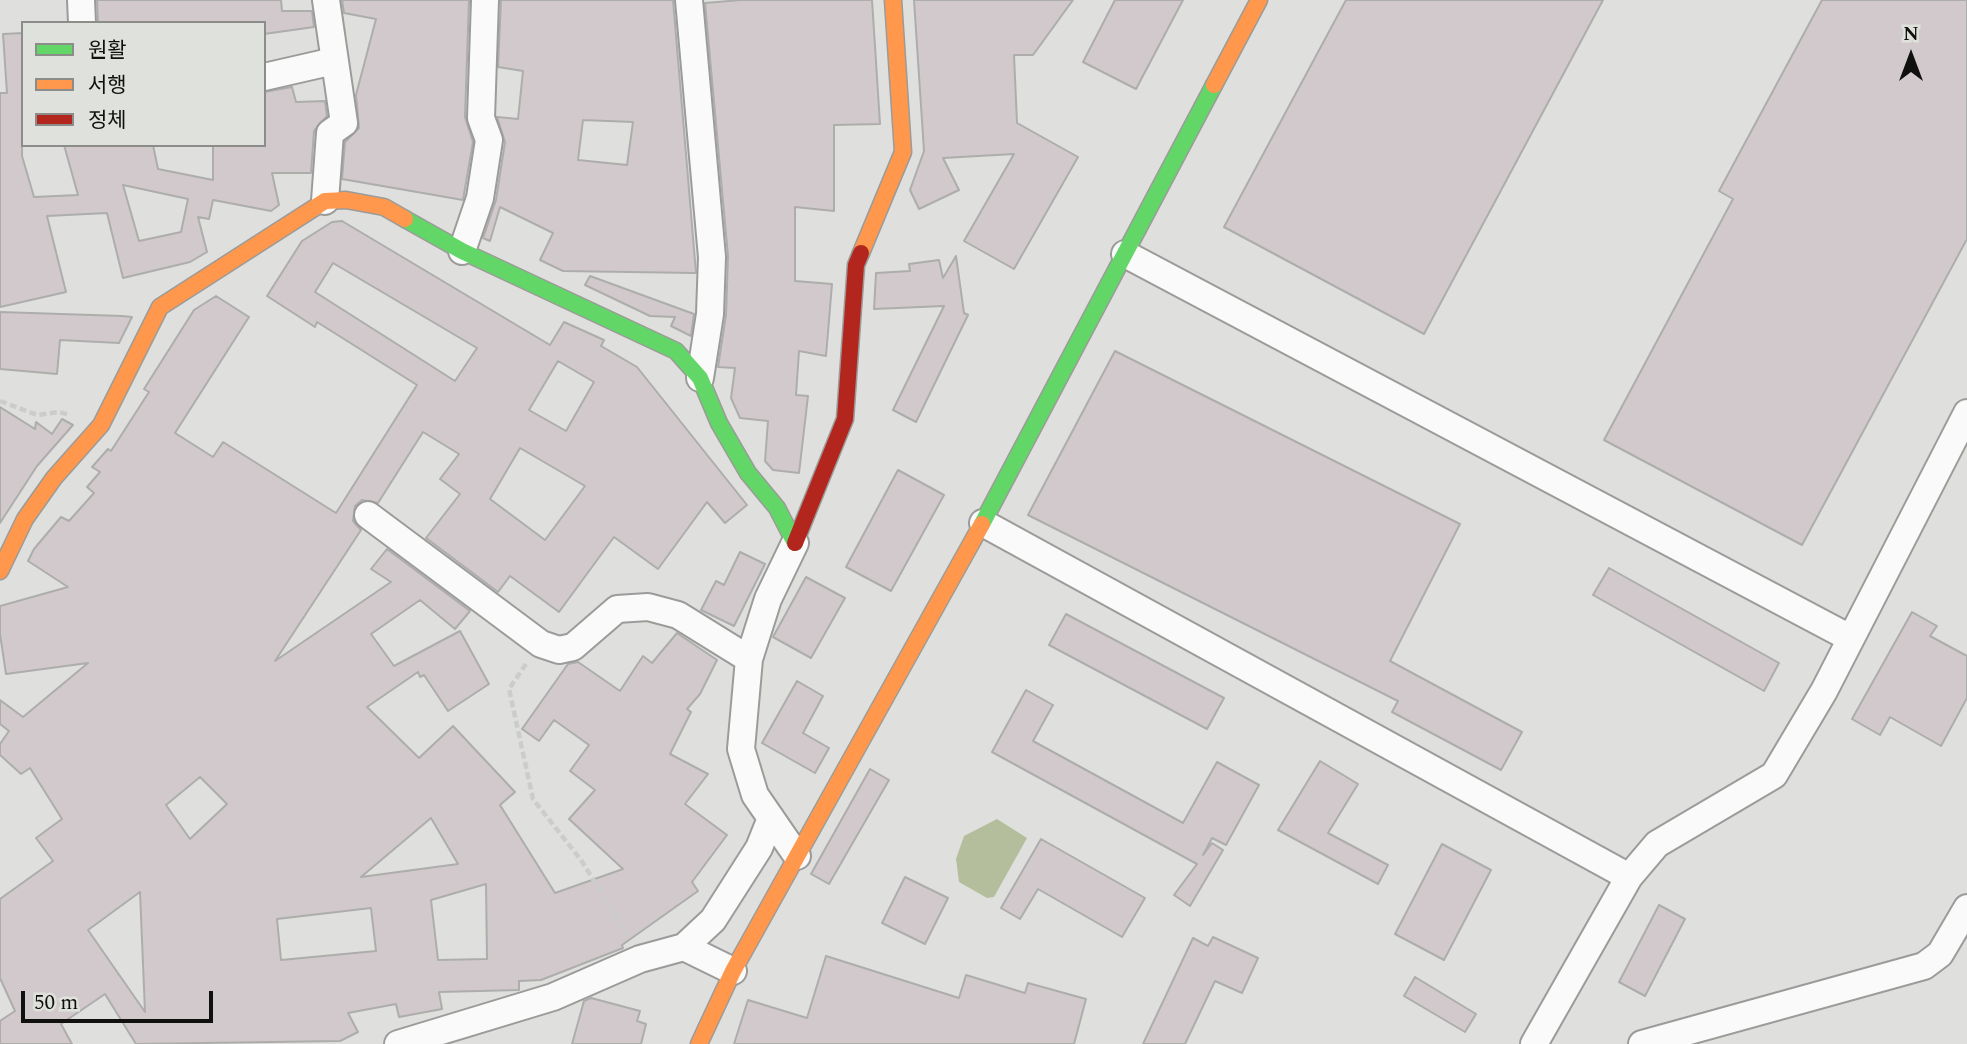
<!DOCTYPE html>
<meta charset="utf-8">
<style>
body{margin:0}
#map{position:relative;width:1967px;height:1044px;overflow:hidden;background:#dfe0dd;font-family:Spectral,"Noto Sans KR",serif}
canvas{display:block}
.legend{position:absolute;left:21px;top:21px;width:245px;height:126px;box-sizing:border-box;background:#dfe1dc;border:2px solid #8c8d8a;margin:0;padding:9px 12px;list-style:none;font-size:21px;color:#10100e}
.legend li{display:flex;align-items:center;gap:14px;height:35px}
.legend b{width:35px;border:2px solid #8c8d8a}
.north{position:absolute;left:1876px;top:21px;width:70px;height:70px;-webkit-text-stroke:5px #dfe1dc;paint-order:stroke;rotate:0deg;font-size:19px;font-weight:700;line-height:28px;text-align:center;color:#10100e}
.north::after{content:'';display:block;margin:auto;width:24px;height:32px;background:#10100e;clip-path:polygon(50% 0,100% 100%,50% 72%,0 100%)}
.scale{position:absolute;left:21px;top:991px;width:192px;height:32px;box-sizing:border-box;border:4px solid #10100e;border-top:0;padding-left:9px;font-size:21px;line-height:24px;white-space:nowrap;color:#10100e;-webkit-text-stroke:5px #dfe1dc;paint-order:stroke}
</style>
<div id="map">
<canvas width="1967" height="1044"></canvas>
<ul class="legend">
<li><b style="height:9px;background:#63d668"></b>원활</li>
<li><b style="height:9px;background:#ff974d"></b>서행</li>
<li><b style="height:9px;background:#b3261e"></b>정체</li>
</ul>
<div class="north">N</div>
<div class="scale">50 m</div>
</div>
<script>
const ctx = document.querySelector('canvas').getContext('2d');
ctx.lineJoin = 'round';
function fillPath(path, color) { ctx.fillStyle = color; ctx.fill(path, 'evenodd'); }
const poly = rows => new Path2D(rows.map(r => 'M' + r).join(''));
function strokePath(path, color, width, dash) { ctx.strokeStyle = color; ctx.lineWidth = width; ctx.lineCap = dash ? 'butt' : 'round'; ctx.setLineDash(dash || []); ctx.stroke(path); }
fillPath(poly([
 [997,819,1027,838,994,897,987,898,959,882,956,859,964,836]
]), '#b4be9c');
const building = poly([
 [97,0,281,0,282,11,312,11,314,27,264,34,264,23,98,23,97,0],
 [342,0,469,0,465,117,473,142,463,200,342,179,345,142,359,128,356,95,376,19,344,13,342,0],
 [501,0,673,0,696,273,563,271,540,260,553,233,500,207,490,241,483,238,496,200,505,142,497,117,518,119,523,71,498,67,501,0],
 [583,120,633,122,627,165,578,160,583,120],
 [741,0,872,0,880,124,834,125,834,211,795,207,795,281,832,284,826,356,799,351,796,395,808,396,799,473,773,470,765,461,768,421,740,418,731,398,735,368,718,367,726,315,728,256,705,3,741,0],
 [914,0,1073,0,1033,55,1014,55,1017,123,1078,157,1014,269,964,241,1014,154,943,158,959,190,919,209,910,190,924,151,914,0],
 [1115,0,1183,0,1136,89,1083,62,1115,0],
 [1346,0,1603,0,1424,334,1224,227,1346,0],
 [1822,0,1967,0,1967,239,1802,545,1604,440,1733,199,1719,191,1822,0],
 [23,33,22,156,34,197,78,195,64,145,153,145,158,169,213,180,213,145,264,145,264,92,292,87,296,102,325,101,327,116,314,131,311,173,272,173,279,205,271,211,213,200,209,219,198,217,207,252,190,262,123,278,107,213,47,216,66,292,0,307,0,93,7,93,3,34,23,33],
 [123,185,188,199,181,232,139,241,123,185],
 [342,221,550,345,564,322,604,340,601,346,637,367,747,505,725,523,707,502,658,569,614,537,559,612,510,576,498,592,426,538,460,494,440,479,459,454,423,432,378,503,362,500,355,506,353,521,361,530,275,661,391,582,371,569,387,549,470,611,455,629,420,600,371,634,394,666,460,631,489,684,448,711,424,675,420,677,418,672,367,707,419,758,453,726,515,792,500,805,555,893,623,869,569,819,595,790,570,771,589,745,554,720,539,741,522,729,568,664,578,662,620,691,643,656,652,663,677,633,717,660,700,694,687,709,691,712,670,754,708,774,685,804,727,835,692,882,698,891,622,945,623,948,541,980,519,981,519,990,439,992,442,1009,399,1017,396,1004,348,1013,358,1032,340,1041,136,1044,105,994,61,1024,72,1044,0,1044,0,1021,15,1011,0,978,0,899,53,861,36,838,62,819,30,768,21,774,0,755,0,744,9,731,0,724,0,700,23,717,88,663,6,674,0,634,0,606,68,587,28,561,34,549,61,517,69,521,94,493,87,487,100,472,92,467,108,449,111,451,149,392,144,389,194,310,216,296,249,317,175,433,213,457,223,442,336,513,417,385,317,322,315,327,267,296,302,241,332,222,342,221],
 [333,263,477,348,455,381,315,292,333,263],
 [558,361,594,382,566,431,529,410,558,361],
 [520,448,585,486,545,540,490,499,520,448],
 [200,777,227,804,190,839,166,805,200,777],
 [431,818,458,864,361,877,431,818],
 [486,884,487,959,438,960,431,900,486,884],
 [140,892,145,1012,88,930,140,892],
 [371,908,376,951,281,960,277,919,371,908],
 [956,256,964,313,968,315,916,422,893,410,944,306,874,309,876,273,910,271,909,264,939,260,943,278,956,256],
 [590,276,694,314,691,336,671,326,675,317,650,316,585,285,590,276],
 [0,312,122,316,132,317,119,343,60,340,57,374,0,369,0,312],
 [1115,351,1460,524,1390,661,1522,732,1501,770,1392,712,1398,701,1028,515,1115,351],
 [0,407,35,429,36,422,52,434,62,419,73,425,37,466,0,523,0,407],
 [898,470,944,495,891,591,846,567,898,470],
 [740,552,765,564,734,626,701,610,716,581,724,585,740,552],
 [1609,568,1779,663,1764,691,1593,595,1609,568],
 [806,577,845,598,811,658,773,637,806,577],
 [1912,612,1937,626,1930,636,1967,656,1967,698,1941,746,1890,717,1880,735,1852,719,1912,612],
 [1066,614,1224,698,1207,729,1049,645,1066,614],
 [797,681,823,696,803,733,829,748,815,773,762,743,797,681],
 [1026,690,1053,705,1033,741,1183,823,1217,762,1259,785,1226,845,1212,838,1203,855,1212,843,1223,850,1190,906,1174,895,1197,864,992,752,1026,690],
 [1320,761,1358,784,1328,833,1388,865,1378,884,1278,830,1320,761],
 [870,769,889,780,829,884,811,874,870,769],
 [1041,839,1145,898,1122,937,1038,889,1020,919,1001,908,1041,839],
 [1442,844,1491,870,1444,960,1395,934,1442,844],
 [905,877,948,898,925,944,882,923,905,877],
 [1659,905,1685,919,1645,996,1619,982,1659,905],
 [1213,937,1258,958,1242,993,1215,981,1185,1044,1143,1044,1193,938,1208,946,1213,937],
 [826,956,959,998,966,975,1025,993,1028,983,1086,999,1074,1044,734,1044,748,1000,807,1018,826,956],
 [1415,977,1476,1014,1465,1032,1404,996,1415,977],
 [591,998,640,1011,637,1021,646,1024,641,1044,572,1044,584,1001,591,998]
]);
fillPath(building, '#d2c9cd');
strokePath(building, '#adadac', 2);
const street = poly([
 [81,0,82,23],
 [689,0,712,257,710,314,700,378],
 [264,77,334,61],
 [325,201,330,133,344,123,326,0],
 [462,251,480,198,489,140,481,118,485,0],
 [1125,254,1850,638],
 [368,515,541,644,559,650,573,647,617,609,648,607,678,615,749,659],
 [983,523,1629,877],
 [795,543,768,599,749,659,741,749,755,795,797,856],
 [684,947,713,920,759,848,771,818],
 [398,1044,553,997,640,959,684,947,733,971],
 [1534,1044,1629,877,1657,844,1774,775,1824,691,1967,413],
 [1642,1044,1924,966,1940,954,1967,908]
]);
const fast = poly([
 [405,219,462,251,676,351,700,378,719,423,748,473,777,508,795,543],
 [982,524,1214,85]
]);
const slow = poly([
 [1214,85,1259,0],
 [861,253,903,152,893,0],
 [0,571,25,519,54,478,101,425,160,307,325,201,346,200,384,207,405,219],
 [699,1044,733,971,982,524]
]);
const jam = poly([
 [795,543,845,419,856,265,861,253]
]);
strokePath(street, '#9b9b99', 30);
strokePath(fast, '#9b9b99', 19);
strokePath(slow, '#9b9b99', 19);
strokePath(jam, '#9b9b99', 19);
strokePath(poly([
 [0,401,37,415,59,412,70,415],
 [526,664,509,689,533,799,581,860,628,936]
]), '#cccccb', 4.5, [7, 3.5]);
strokePath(street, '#fafafa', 26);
strokePath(fast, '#63d668', 16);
strokePath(slow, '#ff974d', 16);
strokePath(jam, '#b3261e', 16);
</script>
